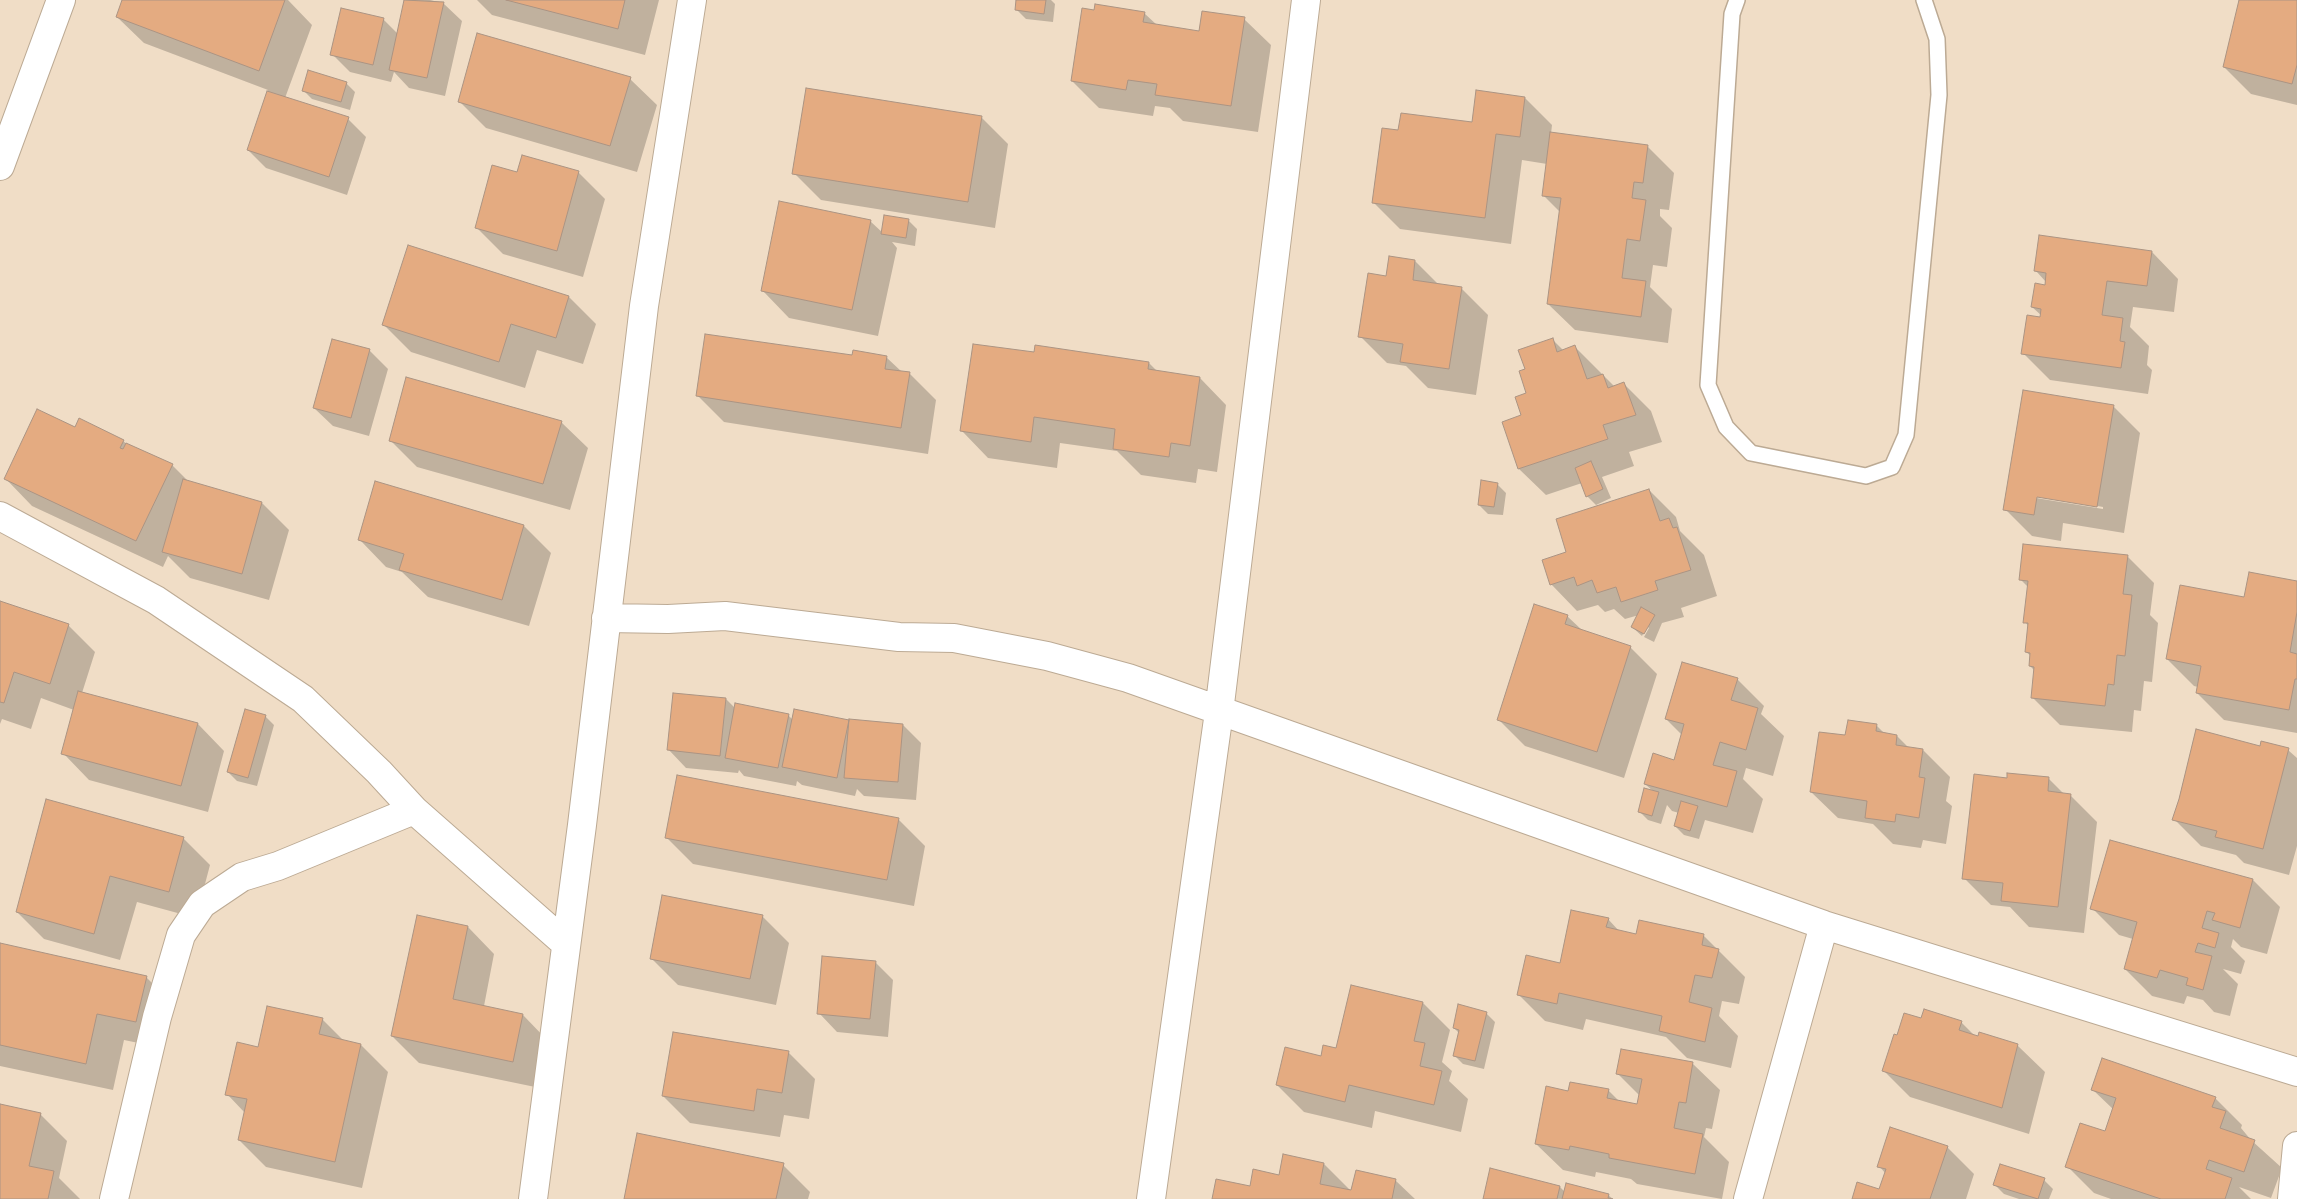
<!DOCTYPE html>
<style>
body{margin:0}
canvas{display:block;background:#f0ddc6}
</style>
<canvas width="2297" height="1199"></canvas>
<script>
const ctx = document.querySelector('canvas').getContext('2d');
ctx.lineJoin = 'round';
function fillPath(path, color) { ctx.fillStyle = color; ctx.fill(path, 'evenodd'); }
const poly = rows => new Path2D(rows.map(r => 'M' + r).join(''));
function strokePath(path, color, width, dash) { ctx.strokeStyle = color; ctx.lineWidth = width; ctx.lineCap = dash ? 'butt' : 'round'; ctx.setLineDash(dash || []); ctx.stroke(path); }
fillPath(poly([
 [124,0,288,0,312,25,285,98,348,119,366,137,347,195,266,168,248,150,268,90,144,43,117,17],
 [406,0,430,0,443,3,462,21,445,96,409,88,394,72,391,82,350,72,332,54,383,19,398,34],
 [477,0,659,0,645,55,492,15],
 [1018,0,1051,0,1055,4,1053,22,1026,19,1017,10],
 [2240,0,2297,0,2297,105,2251,94,2224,67],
 [1144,13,1157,25,1200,32,1244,19,1271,45,1258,132,1183,121,1170,108,1155,106,1153,116,1099,108,1072,81],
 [630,79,657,105,637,172,486,128,459,101],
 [346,83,355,92,350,110,312,99,303,90],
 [1525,98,1552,125,1551,134,1647,146,1674,173,1669,210,1660,209,1660,216,1672,228,1667,267,1653,265,1650,287,1672,309,1668,343,1575,330,1548,304,1560,212,1543,195,1547,164,1522,160,1511,244,1400,229,1373,202,1399,131,1473,124],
 [981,117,1008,144,995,228,821,200,794,173],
 [578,172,605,199,583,277,503,254,476,227,518,173],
 [908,220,917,229,915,246,892,242,897,248,878,336,789,318,763,291,870,221,883,233],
 [2152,252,2178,279,2174,312,2133,307,2130,327,2149,346,2147,365,2152,370,2148,394,2050,380,2023,353,2041,319,2042,316,2032,307,2046,286,2046,282,2036,271],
 [1415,261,1439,285,1461,288,1488,315,1476,395,1428,388,1406,366,1387,363,1360,336,1387,277],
 [569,297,596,324,583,364,537,350,525,388,411,352,384,325],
 [1552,339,1564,351,1575,347,1615,387,1624,384,1651,411,1662,442,1629,452,1634,466,1602,477,1611,498,1596,505,1587,496,1582,483,1546,495,1519,469,1503,423,1523,416,1528,393,1526,370],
 [369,350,388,369,369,436,333,426,314,408],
 [1035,354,1149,363,1158,372,1200,378,1226,405,1217,472,1198,469,1196,483,1141,475,1117,451,1060,443,1057,468,988,458,962,431],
 [886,357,902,372,909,373,936,400,928,454,724,422,697,395],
 [2113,406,2140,433,2124,533,2063,523,2061,541,2032,536,2005,509],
 [2036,495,2103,507,2103,509,2036,498],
 [561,422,588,448,570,510,417,467,390,440],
 [76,428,123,441,127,444,172,465,189,482,262,503,289,530,269,600,190,578,168,556,163,567,32,506,6,479],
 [376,483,524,526,551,553,529,626,428,597,402,572,386,567,360,540],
 [1497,484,1506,493,1503,515,1488,514,1479,505],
 [1649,490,1676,517,1680,531,1704,555,1717,596,1681,608,1684,617,1662,623,1654,642,1644,637,1649,628,1647,626,1642,636,1632,627,1639,615,1625,619,1614,609,1605,612,1598,605,1577,611,1551,584,1568,553],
 [2127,556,2154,583,2150,615,2158,623,2152,682,2144,681,2141,711,2134,710,2132,732,2060,725,2033,698,2035,671,2030,666,2031,656,2026,652,2029,627,2025,622,2028,587,2020,579],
 [2297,582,2297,733,2224,720,2197,693,2198,687,2194,686,2167,659,2245,599],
 [0,602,68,625,95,652,82,693,198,724,224,751,208,812,89,780,63,753,74,710,41,698,31,729,2,719,0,724],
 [1567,616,1583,631,1630,647,1657,674,1624,778,1525,746,1498,719],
 [1737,679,1764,706,1761,714,1784,736,1773,776,1746,768,1743,779,1763,799,1753,833,1705,820,1699,839,1684,835,1675,826,1679,813,1672,811,1667,805,1661,824,1648,820,1639,811,1654,792,1645,784,1675,762,1682,735,1666,719],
 [726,699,736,709,788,715,793,720,795,711,849,722,903,725,921,743,916,800,864,796,857,789,855,796,802,785,797,781,796,786,744,776,739,770,738,773,686,768,668,749],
 [265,716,274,725,257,786,237,781,228,772],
 [1877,726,1885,734,1897,736,1909,748,1923,750,1950,777,1946,801,1952,806,1946,844,1923,840,1921,848,1893,844,1873,824,1838,818,1811,792,1846,737],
 [2196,730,2261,747,2288,750,2297,758,2297,846,2289,875,2244,863,2236,855,2201,846,2174,819],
 [2049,779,2065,795,2070,795,2097,822,2084,933,2029,927,2010,907,1991,905,1964,878,2008,780],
 [898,819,925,846,914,906,693,864,666,837],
 [183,838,210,865,196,918,137,902,120,960,44,939,17,912],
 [2111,841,2253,880,2280,907,2267,954,2241,947,2233,939,2231,947,2245,961,2241,974,2223,969,2238,984,2230,1016,2214,1012,2203,1000,2187,996,2184,1004,2152,996,2125,969,2133,939,2119,935,2092,908],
 [762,916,789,943,776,1005,678,985,651,958],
 [1608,919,1620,932,1637,935,1704,936,1745,977,1739,1004,1722,1001,1719,1016,1738,1036,1731,1068,1687,1058,1666,1037,1586,1019,1583,1030,1545,1021,1518,994,1561,965],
 [468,927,494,954,484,1006,523,1015,549,1042,540,1088,419,1063,392,1036],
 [0,944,146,977,173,1004,163,1048,124,1040,113,1090,0,1066],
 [875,962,893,980,888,1037,837,1032,819,1013],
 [1352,986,1423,1003,1450,1030,1442,1062,1452,1071,1449,1081,1468,1099,1461,1132,1375,1111,1372,1128,1304,1112,1277,1085,1337,1050],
 [1486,1013,1495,1022,1484,1069,1463,1064,1454,1055,1459,1033,1454,1028],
 [322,1019,344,1041,361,1045,388,1072,362,1188,266,1167,239,1140,245,1113,227,1094,259,1049],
 [1922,1019,1961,1022,1975,1036,1979,1037,1980,1034,2018,1046,2045,1072,2029,1134,1910,1097,1883,1070,1898,1036],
 [788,1052,815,1079,809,1119,784,1115,780,1137,690,1123,663,1096],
 [1693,1064,1720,1090,1712,1129,1706,1128,1704,1137,1729,1162,1722,1199,1637,1184,1631,1179,1596,1172,1595,1177,1563,1170,1536,1144,1569,1092,1608,1090,1620,1102,1638,1105,1640,1096,1618,1074],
 [2093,1090,2215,1098,2242,1125,2241,1128,2251,1140,2282,1168,2271,1198,2239,1187,2251,1199,2111,1199,2094,1193,2067,1166,2106,1133,2114,1110],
 [0,1105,40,1114,67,1141,59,1178,80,1199,0,1199],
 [1947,1147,1974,1174,1966,1199,1853,1199,1880,1191,1886,1174,1879,1166],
 [1324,1164,1351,1191,1395,1180,1415,1199,1213,1199,1280,1176],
 [783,1165,810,1192,808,1199,626,1199],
 [2044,1180,2053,1189,2049,1199,2019,1199,2004,1194,1995,1185],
 [1560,1187,1565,1192,1608,1195,1613,1199,1484,1199]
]), '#0003');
const building = poly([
 [122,0,285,0,259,71,116,17,122,0],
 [404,0,444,2,427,78,389,70,404,0],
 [506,0,625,0,618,29,506,0],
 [1016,0,1046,0,1044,14,1015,10,1016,0],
 [2239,0,2297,0,2297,65,2292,84,2223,67,2239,0],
 [1095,4,1145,12,1143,22,1199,31,1202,11,1245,17,1231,106,1155,95,1157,84,1128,80,1126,90,1071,81,1082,8,1094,10,1095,4],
 [341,8,384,18,373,65,330,55,341,8],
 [477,33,631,77,610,146,458,102,477,33],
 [308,70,347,82,341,102,302,91,308,70],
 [806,88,982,116,968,202,792,174,806,88],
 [1476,90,1525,97,1520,137,1496,134,1485,218,1372,203,1382,128,1398,130,1401,113,1472,122,1476,90],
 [267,91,349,117,329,177,247,150,267,91],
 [1550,132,1648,145,1643,183,1634,182,1632,198,1646,200,1640,241,1627,239,1622,278,1646,281,1641,317,1547,304,1561,198,1542,196,1550,132],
 [522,155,579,171,557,251,475,228,492,165,517,172,522,155],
 [779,201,871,220,852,310,761,291,779,201],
 [884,215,909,219,906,238,881,234,884,215],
 [2039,235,2152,251,2147,286,2107,281,2102,315,2123,318,2120,341,2125,342,2121,368,2021,354,2027,315,2040,317,2041,309,2031,307,2035,283,2045,285,2046,273,2034,271,2039,235],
 [408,245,569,296,556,338,511,324,499,362,382,325,408,245],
 [1389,256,1415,260,1413,280,1462,287,1449,369,1400,362,1403,344,1358,337,1368,273,1386,276,1389,256],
 [705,334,852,355,853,350,887,356,885,369,910,372,901,428,696,396,705,334],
 [1553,338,1557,352,1575,345,1587,379,1603,374,1608,388,1624,382,1636,415,1603,425,1608,439,1518,469,1502,422,1521,415,1515,397,1526,393,1519,371,1525,369,1518,350,1553,338],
 [332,339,370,349,351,418,313,408,332,339],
 [973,344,1034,352,1035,345,1149,362,1148,369,1200,377,1190,446,1171,443,1169,457,1113,449,1115,429,1034,417,1031,442,960,431,973,344],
 [406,377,562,421,543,484,389,441,406,377],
 [2023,390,2114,405,2097,507,2037,497,2034,515,2003,510,2023,390],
 [37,409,75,427,79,418,124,440,120,448,123,449,126,443,173,464,136,541,4,479,37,409],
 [1591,461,1603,489,1586,497,1575,468,1591,461],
 [183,479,262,502,242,574,162,552,183,479],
 [1481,480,1498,483,1494,507,1478,505,1481,480],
 [375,481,524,525,502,600,399,570,404,554,358,540,375,481],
 [1649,489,1660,521,1669,518,1673,528,1677,527,1691,570,1655,581,1658,590,1621,602,1616,587,1597,593,1592,580,1577,586,1574,577,1550,585,1542,560,1566,552,1556,519,1649,489],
 [2023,544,2128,555,2123,594,2132,595,2125,656,2117,655,2114,685,2108,684,2105,706,2031,698,2034,667,2029,666,2030,653,2025,652,2028,623,2023,623,2028,581,2019,580,2023,544],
 [2249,572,2297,581,2297,612,2290,652,2297,654,2297,679,2295,679,2289,710,2196,693,2201,666,2166,659,2180,585,2244,597,2249,572],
 [0,601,69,624,50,684,14,672,4,703,0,702,0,601],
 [1534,604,1568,615,1565,624,1631,646,1597,752,1497,720,1534,604],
 [1641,607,1655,615,1644,634,1631,627,1641,607],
 [1682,662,1738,678,1731,700,1758,708,1746,750,1720,742,1713,765,1737,771,1727,807,1644,784,1653,753,1674,760,1684,724,1665,719,1682,662],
 [78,691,198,723,181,786,61,754,78,691],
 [673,693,726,698,720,756,667,750,673,693],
 [735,703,789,714,778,768,725,758,735,703],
 [245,709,266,715,248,778,227,772,245,709],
 [794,709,849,720,837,778,782,767,794,709],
 [849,719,903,724,898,782,844,778,849,719],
 [1848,720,1877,724,1876,731,1897,735,1896,745,1923,749,1919,777,1925,778,1919,818,1896,814,1895,822,1865,818,1867,801,1810,792,1819,732,1845,735,1848,720],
 [2196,729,2260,746,2261,741,2289,748,2263,849,2215,837,2217,831,2172,820,2179,799,2196,729],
 [2007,773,2049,777,2048,791,2071,794,2058,907,2001,901,2003,883,1962,879,1974,774,2007,778,2007,773],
 [677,775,899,818,887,880,665,838,677,775],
 [1644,788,1659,792,1652,816,1638,812,1644,788],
 [46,799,184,837,169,892,110,876,94,934,16,912,46,799],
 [1681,801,1698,806,1690,831,1674,826,1681,801],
 [2110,840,2253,879,2240,928,2212,920,2215,913,2207,911,2202,928,2219,933,2215,948,2198,943,2195,952,2212,956,2203,990,2186,985,2188,978,2160,970,2157,978,2124,969,2137,922,2090,909,2110,840],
 [662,895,763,915,750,979,650,959,662,895],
 [1571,910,1609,918,1606,927,1636,934,1639,920,1704,934,1702,945,1719,949,1712,978,1695,975,1689,1002,1712,1008,1705,1042,1659,1031,1662,1016,1559,993,1557,1004,1517,995,1526,955,1560,963,1571,910],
 [417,915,468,926,453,999,523,1014,513,1062,391,1036,417,915],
 [0,943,147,976,136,1022,97,1014,86,1064,0,1045,0,943],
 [822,956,876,961,870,1019,817,1014,822,956],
 [1351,985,1423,1002,1414,1041,1425,1043,1420,1066,1442,1071,1434,1105,1349,1085,1345,1102,1276,1085,1285,1047,1321,1056,1323,1045,1336,1048,1351,985],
 [1458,1004,1487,1012,1475,1061,1453,1056,1459,1030,1453,1028,1458,1004],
 [267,1006,323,1018,319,1034,361,1044,335,1162,238,1140,247,1099,225,1095,237,1042,258,1047,267,1006],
 [1924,1009,1962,1021,1959,1030,1978,1036,1979,1032,2018,1044,2002,1108,1882,1071,1894,1034,1897,1035,1904,1013,1921,1018,1924,1009],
 [673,1032,789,1051,782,1093,757,1089,754,1111,662,1096,673,1032],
 [1621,1049,1693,1062,1686,1103,1679,1102,1674,1128,1703,1134,1695,1174,1609,1158,1609,1154,1570,1146,1569,1150,1535,1144,1546,1086,1568,1091,1570,1082,1609,1089,1607,1098,1637,1104,1642,1079,1616,1074,1621,1049],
 [2102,1058,2216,1097,2212,1107,2226,1111,2220,1128,2255,1140,2244,1172,2209,1160,2206,1169,2232,1178,2225,1199,2161,1199,2065,1167,2080,1123,2105,1131,2116,1098,2091,1090,2102,1058],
 [0,1104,41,1113,29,1166,54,1171,48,1199,0,1199,0,1104],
 [1890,1127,1948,1146,1930,1199,1852,1199,1857,1182,1879,1189,1886,1169,1877,1167,1890,1127],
 [637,1133,784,1163,776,1199,624,1199,637,1133],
 [1283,1154,1324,1163,1320,1184,1351,1190,1356,1170,1396,1179,1392,1199,1212,1199,1216,1179,1250,1186,1253,1169,1279,1175,1283,1154],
 [2000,1164,2045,1178,2038,1199,1993,1185,2000,1164],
 [1490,1168,1560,1186,1557,1199,1483,1199,1490,1168],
 [1566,1183,1609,1194,1608,1198,1613,1199,1562,1199,1566,1183]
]);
fillPath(building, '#e4ab81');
strokePath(building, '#ab9483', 1);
const lane = poly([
 [1737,0,1732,14,1708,385,1726,427,1751,453,1866,476,1892,467,1906,435,1939,95,1937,39,1924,0]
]);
const street = poly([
 [0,166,61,0],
 [0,516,156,600,303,699,379,772,414,810,565,943],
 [606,618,668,619,725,616,899,637,954,638,1047,656,1128,678,1824,925,2297,1072],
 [114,1199,157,1017,181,935,202,904,242,877,278,866,414,810],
 [533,1199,582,825,644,306,692,0],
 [1151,1199,1219,712,1306,0],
 [1748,1199,1824,925],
 [2292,1199,2297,1146]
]);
strokePath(lane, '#bcaa94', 18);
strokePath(street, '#bcaa94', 30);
strokePath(lane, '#fff', 15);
strokePath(street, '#fff', 28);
</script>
